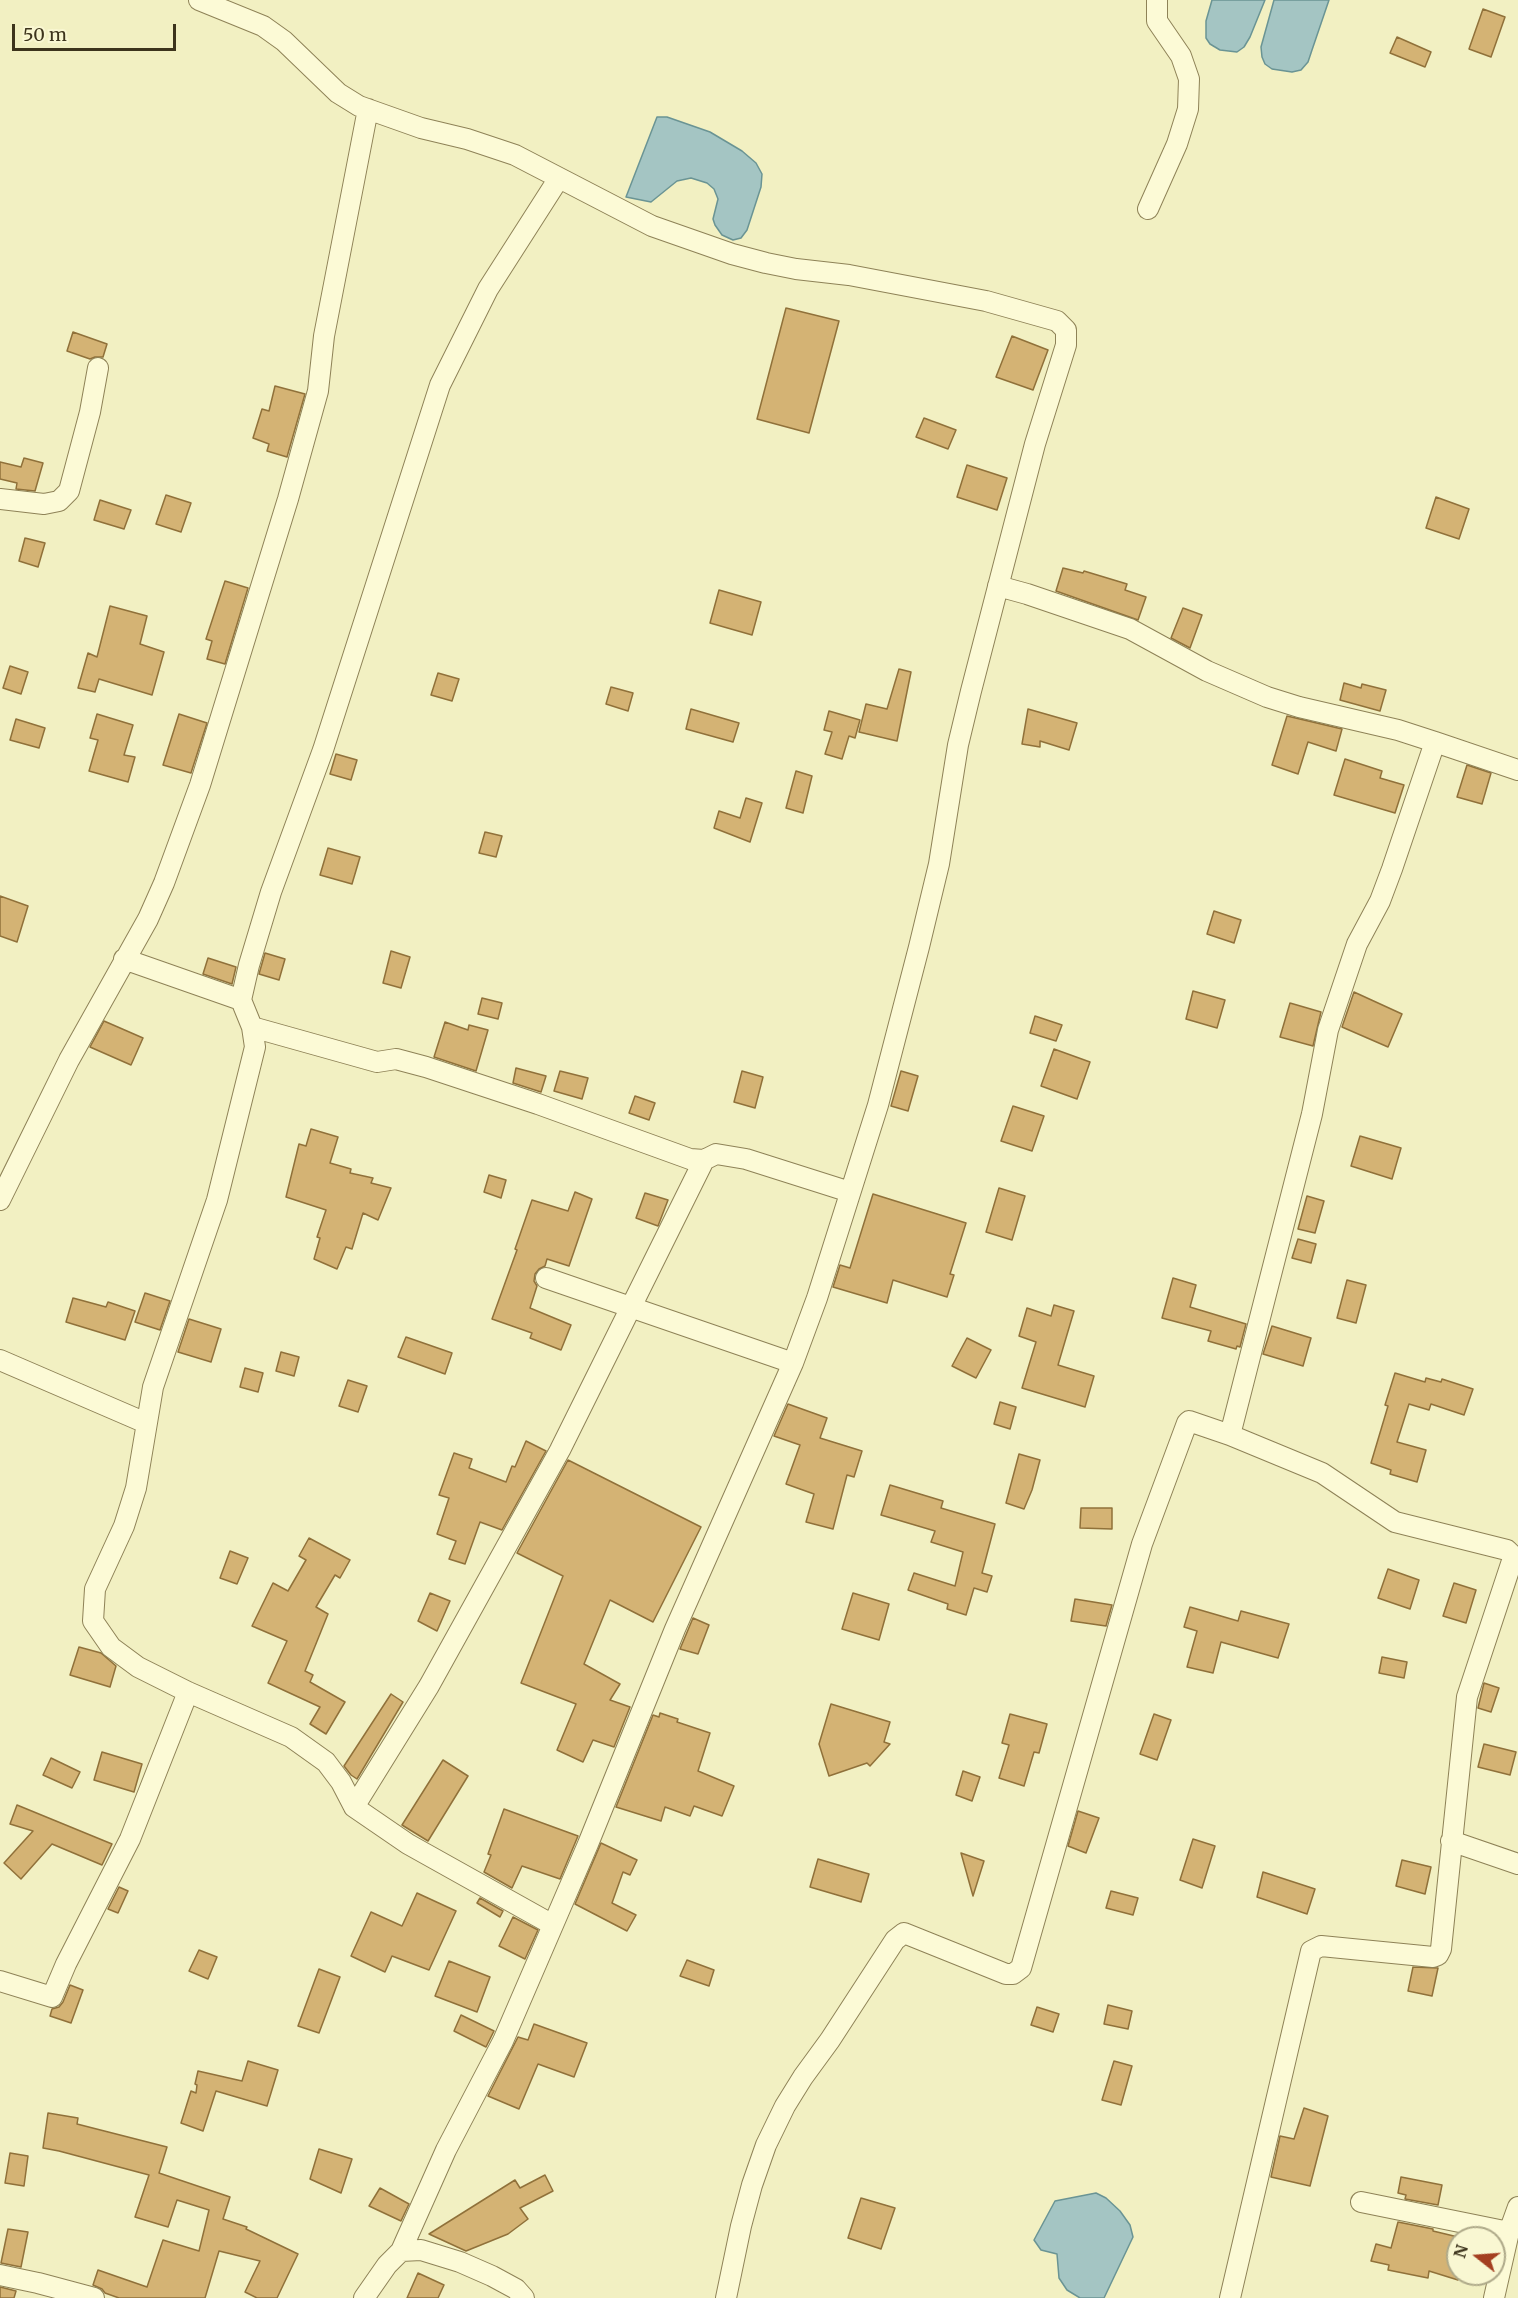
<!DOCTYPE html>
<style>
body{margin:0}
#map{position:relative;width:1518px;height:2298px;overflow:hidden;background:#f2f0c2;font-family:Merriweather,serif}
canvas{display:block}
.north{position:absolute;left:1446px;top:2226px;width:60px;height:60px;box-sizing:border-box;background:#f9f7d2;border:2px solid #aea989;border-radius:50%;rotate:287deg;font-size:16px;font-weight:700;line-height:24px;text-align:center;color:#3d341c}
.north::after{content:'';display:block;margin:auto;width:21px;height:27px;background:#a43f20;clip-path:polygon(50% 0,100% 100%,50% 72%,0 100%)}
.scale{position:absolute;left:12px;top:24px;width:164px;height:27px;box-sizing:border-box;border:3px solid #3d341c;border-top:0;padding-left:8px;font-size:18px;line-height:21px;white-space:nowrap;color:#3d341c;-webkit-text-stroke:4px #f9f7d2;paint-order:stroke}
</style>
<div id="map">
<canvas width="1518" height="2298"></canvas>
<div class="north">N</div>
<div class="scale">50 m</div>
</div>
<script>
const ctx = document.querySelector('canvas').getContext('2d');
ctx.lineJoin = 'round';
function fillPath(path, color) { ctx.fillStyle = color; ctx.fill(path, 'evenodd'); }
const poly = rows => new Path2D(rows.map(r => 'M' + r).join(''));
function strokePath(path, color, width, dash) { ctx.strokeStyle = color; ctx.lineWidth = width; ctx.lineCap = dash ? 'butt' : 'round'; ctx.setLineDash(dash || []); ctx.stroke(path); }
const water = poly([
 [1212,0,1265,0,1250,37,1244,47,1237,52,1220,50,1210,44,1206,38,1206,21,1212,0],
 [1274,0,1329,0,1312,50,1308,62,1301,70,1292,72,1272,69,1265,64,1262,57,1261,47,1274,0],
 [657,117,667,117,710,132,742,151,756,163,762,174,761,187,747,230,741,238,733,240,722,235,715,225,713,219,718,199,714,189,707,183,691,178,677,181,651,202,626,197,657,117],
 [1096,2193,1106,2198,1120,2211,1130,2225,1133,2237,1104,2298,1080,2298,1067,2290,1059,2278,1057,2254,1041,2250,1034,2240,1055,2201,1096,2193]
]);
fillPath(water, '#a4c5c3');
strokePath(water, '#6a9494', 1.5);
const building = poly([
 [1483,9,1505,17,1491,57,1469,49,1483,9],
 [1397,37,1431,52,1425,67,1390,53,1397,37],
 [786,308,839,321,809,433,757,419,786,308],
 [73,332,107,344,103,357,95,357,90,359,67,351,73,332],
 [1012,336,1048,350,1033,390,996,377,1012,336],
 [275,386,305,394,287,457,267,451,269,444,253,438,262,409,269,411,275,386],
 [924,418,956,430,948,449,916,437,924,418],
 [24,458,43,463,35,491,16,489,17,483,0,479,0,462,21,467,24,458],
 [967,465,1007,478,997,510,957,497,967,465],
 [166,495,191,503,181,532,156,524,166,495],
 [1436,497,1469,509,1459,539,1426,528,1436,497],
 [100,500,131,510,124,529,94,520,100,500],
 [25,538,45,543,38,567,19,561,25,538],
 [1063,568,1083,573,1084,571,1127,584,1125,590,1146,597,1138,620,1056,591,1063,568],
 [225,581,248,588,225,664,207,659,212,641,206,639,225,581],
 [719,590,761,602,752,635,710,623,719,590],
 [110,606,147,616,140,644,164,652,152,695,99,679,95,692,78,688,88,653,97,657,110,606],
 [1183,608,1202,615,1190,648,1171,638,1183,608],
 [10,666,28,672,21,694,3,688,10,666],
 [899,669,911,672,897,741,859,732,866,704,887,709,899,669],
 [438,673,459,679,452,701,431,695,438,673],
 [1344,683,1361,688,1362,684,1386,690,1380,711,1340,700,1344,683],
 [611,687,633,693,628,711,606,704,611,687],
 [691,709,739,723,733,742,686,729,691,709],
 [1028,709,1077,723,1069,750,1040,741,1040,747,1022,744,1028,709],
 [829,711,860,720,855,738,849,736,842,759,825,754,832,732,824,730,829,711],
 [97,714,133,725,124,755,135,757,128,782,89,771,98,740,90,738,97,714],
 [179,714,207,723,191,773,163,765,179,714],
 [1287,716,1342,729,1336,751,1308,742,1298,774,1272,765,1287,716],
 [16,719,45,728,39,748,10,740,16,719],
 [336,754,357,760,351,780,330,774,336,754],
 [1345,759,1382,771,1380,778,1404,785,1395,813,1334,795,1345,759],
 [1467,765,1491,773,1482,804,1457,797,1467,765],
 [796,771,812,776,803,813,786,808,796,771],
 [746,798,762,803,750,842,714,828,719,811,740,818,746,798],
 [485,832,502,836,496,857,479,853,485,832],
 [328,848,360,857,352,884,320,875,328,848],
 [0,896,28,906,17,942,0,936,0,896],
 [1214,911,1241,920,1234,943,1207,934,1214,911],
 [391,951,410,957,401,988,383,983,391,951],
 [265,953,285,959,279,980,259,974,265,953],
 [208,958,236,967,232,984,203,974,208,958],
 [1193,991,1225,1000,1217,1028,1186,1019,1193,991],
 [1354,992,1402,1014,1388,1047,1342,1027,1354,992],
 [482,998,502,1003,498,1019,478,1014,482,998],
 [1290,1003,1321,1012,1313,1046,1280,1037,1290,1003],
 [1035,1016,1062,1025,1056,1041,1030,1033,1035,1016],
 [104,1021,143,1038,131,1065,90,1047,104,1021],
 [445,1022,468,1030,469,1025,488,1030,476,1071,434,1057,445,1022],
 [1054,1049,1090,1062,1077,1099,1041,1086,1054,1049],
 [516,1068,546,1076,541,1092,513,1083,516,1068],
 [560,1071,588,1078,582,1099,554,1091,560,1071],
 [742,1071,763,1077,755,1108,734,1102,742,1071],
 [901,1071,918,1076,908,1111,891,1106,901,1071],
 [635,1096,655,1103,649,1120,629,1113,635,1096],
 [1013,1106,1044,1116,1032,1151,1001,1141,1013,1106],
 [311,1129,338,1137,330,1163,351,1169,350,1173,373,1178,371,1183,391,1188,378,1220,363,1213,352,1249,346,1247,337,1269,314,1259,320,1238,317,1237,326,1210,286,1197,299,1144,306,1146,311,1129],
 [1360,1136,1401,1148,1392,1179,1351,1166,1360,1136],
 [489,1175,506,1180,501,1198,484,1192,489,1175],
 [999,1188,1025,1196,1012,1240,986,1232,999,1188],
 [575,1192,592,1199,569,1266,547,1259,545,1266,539,1269,535,1274,534,1281,537,1286,530,1308,571,1325,561,1350,530,1338,532,1333,492,1319,517,1250,515,1249,532,1200,568,1211,575,1192],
 [645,1193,668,1200,658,1226,636,1218,645,1193],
 [873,1194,966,1223,950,1274,954,1275,947,1297,893,1280,887,1303,833,1287,840,1265,850,1268,873,1194],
 [1307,1196,1324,1201,1315,1233,1298,1229,1307,1196],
 [1298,1239,1316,1244,1311,1263,1292,1258,1298,1239],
 [1173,1278,1196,1285,1190,1307,1246,1324,1240,1347,1237,1346,1236,1349,1208,1341,1211,1331,1162,1318,1173,1278],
 [1347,1280,1366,1285,1356,1323,1337,1318,1347,1280],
 [145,1293,170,1301,160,1330,135,1322,145,1293],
 [73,1298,106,1307,108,1302,135,1311,125,1340,66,1322,73,1298],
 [1054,1305,1074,1311,1058,1365,1094,1376,1085,1407,1022,1388,1036,1342,1019,1336,1027,1308,1051,1316,1054,1305],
 [189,1319,221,1329,211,1362,178,1352,189,1319],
 [1272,1326,1311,1338,1303,1366,1263,1354,1272,1326],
 [406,1337,452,1353,445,1374,398,1357,406,1337],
 [967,1338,991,1350,976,1378,952,1366,967,1338],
 [281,1352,299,1357,294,1376,276,1371,281,1352],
 [245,1368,263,1373,258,1392,240,1387,245,1368],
 [1395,1373,1425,1382,1426,1378,1441,1382,1442,1379,1473,1389,1464,1415,1431,1404,1429,1410,1409,1404,1397,1442,1426,1450,1417,1482,1390,1474,1391,1470,1371,1463,1388,1406,1385,1405,1395,1373],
 [348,1380,367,1386,358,1412,339,1406,348,1380],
 [1000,1402,1016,1407,1010,1429,994,1424,1000,1402],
 [788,1404,827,1418,820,1438,862,1451,854,1477,847,1475,833,1529,806,1522,814,1494,786,1484,800,1445,774,1436,788,1404],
 [526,1441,546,1451,502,1530,480,1522,465,1564,449,1559,456,1541,437,1534,449,1498,439,1495,454,1453,472,1459,469,1468,506,1482,512,1466,515,1467,526,1441],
 [1019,1454,1040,1460,1032,1490,1024,1509,1006,1503,1019,1454],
 [568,1460,701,1527,653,1622,610,1600,584,1664,620,1684,610,1700,630,1707,614,1747,593,1740,583,1762,557,1750,576,1704,521,1683,563,1576,517,1553,568,1460],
 [890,1485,943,1501,941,1508,995,1524,982,1573,992,1576,987,1592,974,1588,966,1615,947,1609,948,1604,908,1590,914,1573,955,1586,963,1552,931,1542,935,1531,881,1515,890,1485],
 [1081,1508,1112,1508,1112,1529,1080,1528,1081,1508],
 [309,1538,350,1560,340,1578,335,1575,316,1607,328,1614,305,1671,313,1675,310,1682,345,1702,326,1734,310,1724,320,1707,268,1683,287,1641,252,1626,273,1583,288,1591,306,1560,299,1556,309,1538],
 [230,1551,248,1558,237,1584,220,1578,230,1551],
 [1388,1569,1419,1580,1410,1609,1378,1598,1388,1569],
 [1454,1583,1476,1590,1466,1623,1443,1616,1454,1583],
 [430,1593,450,1601,437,1631,418,1621,430,1593],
 [853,1593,889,1604,879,1640,842,1629,853,1593],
 [1075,1599,1112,1605,1106,1626,1071,1621,1075,1599],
 [1190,1607,1238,1621,1241,1611,1289,1624,1278,1658,1221,1642,1213,1673,1187,1667,1197,1631,1184,1627,1190,1607],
 [693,1618,709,1625,698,1654,680,1649,693,1618],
 [79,1647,101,1653,116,1666,110,1687,70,1675,79,1647],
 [1382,1657,1407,1662,1404,1678,1379,1673,1382,1657],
 [1484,1683,1499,1688,1491,1712,1478,1708,1484,1683],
 [391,1694,403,1702,357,1779,351,1775,344,1766,391,1694],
 [831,1704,890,1722,884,1742,890,1744,870,1766,867,1763,829,1776,819,1744,831,1704],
 [660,1713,678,1719,677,1722,710,1733,698,1771,734,1786,722,1816,694,1806,690,1816,665,1807,661,1821,616,1807,653,1715,659,1717,660,1713],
 [1010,1714,1047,1724,1039,1753,1034,1752,1024,1786,999,1778,1009,1745,1002,1743,1010,1714],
 [1154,1714,1171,1720,1157,1760,1140,1754,1154,1714],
 [1484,1744,1516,1752,1510,1775,1478,1767,1484,1744],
 [102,1752,142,1764,134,1792,94,1780,102,1752],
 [51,1758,80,1772,72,1788,43,1775,51,1758],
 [443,1760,468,1776,428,1841,402,1825,443,1760],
 [963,1771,980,1777,972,1801,956,1795,963,1771],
 [17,1805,112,1844,102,1865,52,1844,21,1879,4,1863,33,1831,10,1824,17,1805],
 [504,1809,578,1836,560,1879,522,1866,512,1888,484,1872,491,1855,488,1854,504,1809],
 [1078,1811,1099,1818,1086,1853,1068,1846,1078,1811],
 [1193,1839,1215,1846,1202,1888,1180,1880,1193,1839],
 [601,1843,637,1860,630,1875,623,1872,612,1903,636,1915,627,1931,575,1904,601,1843],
 [961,1853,984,1861,973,1896,961,1853],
 [818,1859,869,1874,861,1902,810,1887,818,1859],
 [1402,1860,1431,1867,1425,1894,1396,1886,1402,1860],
 [1263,1872,1315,1889,1307,1914,1257,1897,1263,1872],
 [119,1887,128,1891,118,1913,108,1909,119,1887],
 [1111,1891,1138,1898,1133,1915,1106,1908,1111,1891],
 [417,1893,456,1911,429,1970,392,1956,385,1972,351,1956,371,1912,402,1926,417,1893],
 [480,1898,503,1911,500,1917,477,1903,480,1898],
 [513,1917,538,1930,525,1959,499,1946,513,1917],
 [199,1950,217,1957,208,1979,189,1971,199,1950],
 [687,1960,714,1970,709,1986,680,1976,687,1960],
 [449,1961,490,1977,477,2012,435,1996,449,1961],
 [1413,1967,1438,1968,1432,1996,1408,1991,1413,1967],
 [319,1969,340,1977,319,2033,298,2026,319,1969],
 [70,1985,83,1990,71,2023,50,2016,52,2009,59,2007,63,2002,70,1985],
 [1108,2005,1132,2011,1128,2029,1104,2024,1108,2005],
 [1037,2007,1059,2014,1053,2032,1031,2025,1037,2007],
 [461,2015,494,2031,486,2047,454,2031,461,2015],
 [534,2024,587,2043,574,2077,538,2064,519,2109,488,2096,518,2037,528,2040,534,2024],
 [248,2061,278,2070,267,2106,216,2091,203,2131,181,2123,191,2091,196,2093,197,2085,195,2084,198,2071,242,2081,248,2061],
 [1114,2061,1132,2066,1121,2105,1102,2100,1114,2061],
 [1304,2108,1328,2116,1310,2186,1271,2177,1280,2136,1294,2139,1304,2108],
 [48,2113,78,2118,77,2124,167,2147,159,2173,230,2197,223,2219,247,2227,246,2229,298,2254,277,2298,257,2298,245,2292,260,2261,219,2251,205,2298,119,2298,105,2293,102,2289,93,2285,98,2270,147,2287,163,2240,199,2251,209,2210,177,2200,168,2227,135,2217,149,2175,59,2151,43,2148,48,2113],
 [319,2149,352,2159,341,2193,310,2179,319,2149],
 [10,2153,28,2156,24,2186,5,2183,10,2153],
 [545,2175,553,2191,520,2208,528,2219,508,2234,466,2251,429,2234,515,2180,520,2188,545,2175],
 [1401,2177,1442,2185,1438,2205,1405,2199,1406,2195,1398,2193,1401,2177],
 [380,2188,409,2204,401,2221,369,2206,380,2188],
 [861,2198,895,2208,881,2249,848,2238,861,2198],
 [1398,2222,1433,2229,1433,2231,1458,2237,1458,2280,1429,2271,1428,2278,1388,2270,1389,2265,1371,2261,1376,2244,1391,2248,1398,2222],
 [8,2229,28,2232,21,2267,1,2263,8,2229],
 [418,2273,444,2285,438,2298,407,2298,418,2273],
 [0,2287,16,2291,14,2298,0,2298,0,2287]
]);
fillPath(building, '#d4b374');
strokePath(building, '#90713a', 1.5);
const street = poly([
 [199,0,263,26,284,41,338,93,359,106,421,128,467,139,515,155,652,226,732,254,766,263,796,269,849,275,986,301,1057,321,1066,330,1066,345,1035,444,971,691,958,745,939,864,919,947,878,1105,817,1298,793,1363,675,1629,588,1844,503,2041,446,2150,401,2251],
 [1148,209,1177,144,1188,109,1189,79,1181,56,1157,21,1157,0],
 [0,499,44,504,59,501,69,491,90,412,98,368],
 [998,586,1027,594,1130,629,1207,671,1267,697,1299,707,1398,730,1435,742],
 [124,959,241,1000],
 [252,1027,377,1062,396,1059,426,1067,538,1104,690,1159,704,1160,716,1154,746,1159,850,1192],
 [0,1200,69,1060,148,919,164,883,200,785,288,499,318,391,324,336,368,109],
 [546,1278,793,1363],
 [0,1360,146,1423],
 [1230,1435,1312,1114,1328,1030,1357,944,1380,901,1392,869,1435,742,1518,770],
 [354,1807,429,1686,560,1450,704,1160],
 [1451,1841,1518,1864],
 [553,1925,408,1844,354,1807,341,1782,326,1762,291,1737,188,1692,138,1667,111,1647,93,1621,95,1589,124,1526,136,1488,153,1387,217,1200,255,1047,252,1027,241,1000,249,965,271,892,323,750,440,385,488,289,559,178],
 [0,1981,52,1997,66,1964,130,1839,188,1692],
 [1361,2202,1509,2232],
 [0,2275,38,2283,94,2298],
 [364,2298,387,2265,401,2251,421,2250,460,2262,492,2276,516,2289,524,2298],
 [726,2298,741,2226,752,2185,766,2145,785,2106,803,2077,830,2040,895,1940,904,1933,1006,1974,1013,1974,1021,1968,1142,1544,1187,1423,1189,1421,1230,1435,1322,1473,1395,1522,1507,1550,1512,1555,1512,1561,1467,1697,1441,1949,1438,1955,1433,1957,1321,1946,1311,1951,1230,2298],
 [1494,2298,1509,2232,1518,2207]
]);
strokePath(street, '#8e8257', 22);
strokePath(street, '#fcfad6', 20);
</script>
